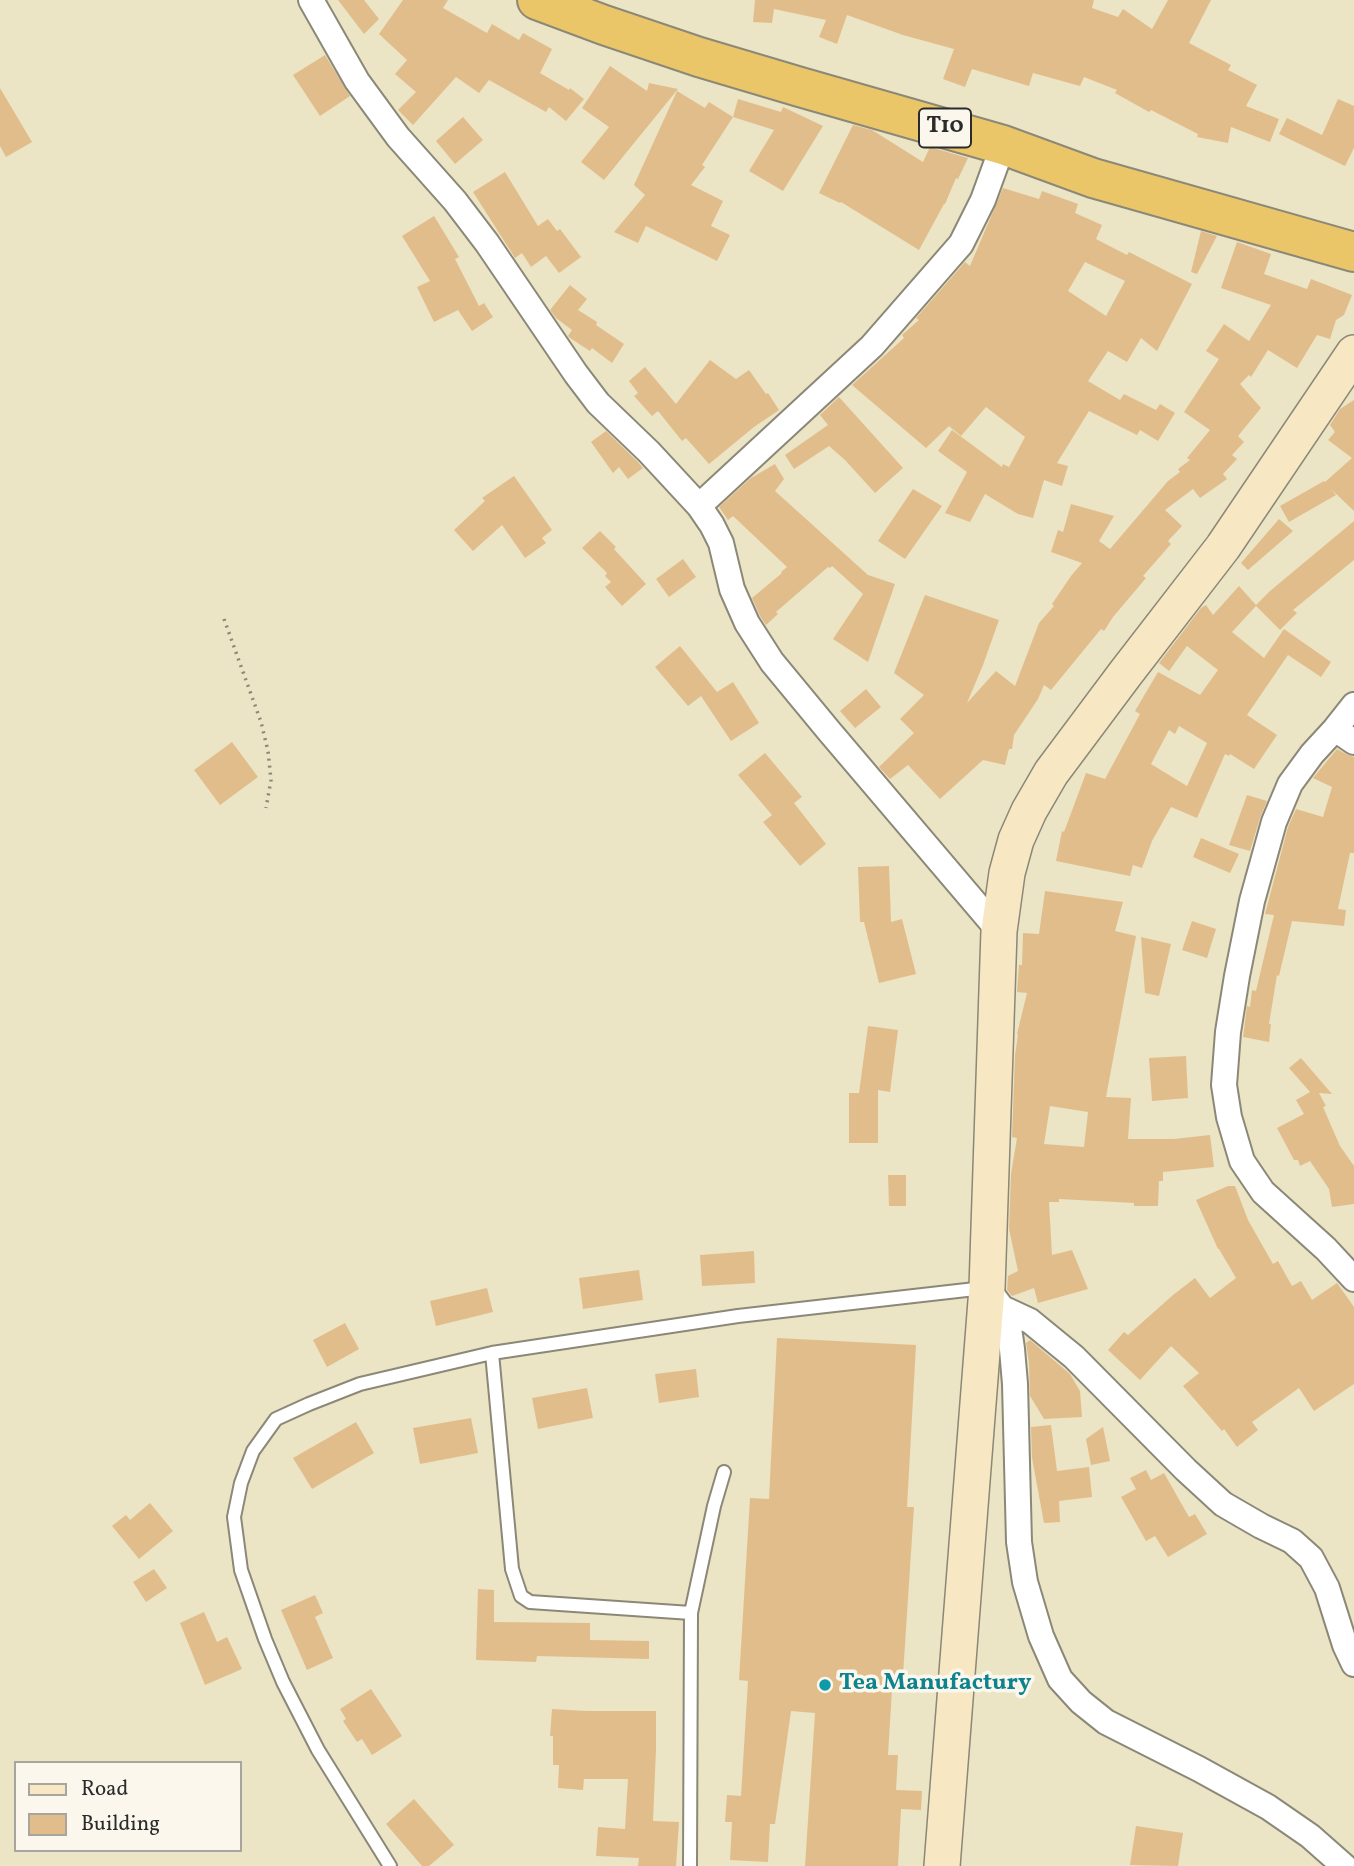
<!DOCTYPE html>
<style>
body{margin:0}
#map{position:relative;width:1354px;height:1866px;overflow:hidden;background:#ebe4c5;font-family:Vollkorn,serif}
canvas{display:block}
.legend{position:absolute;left:14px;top:1761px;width:228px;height:91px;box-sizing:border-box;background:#fbf7ec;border:2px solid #a8a59f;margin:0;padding:9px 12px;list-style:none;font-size:21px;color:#2b2b2b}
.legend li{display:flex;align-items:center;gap:14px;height:35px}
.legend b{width:35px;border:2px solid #a8a59f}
</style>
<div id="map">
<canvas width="1354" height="1866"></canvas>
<ul class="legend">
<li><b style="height:9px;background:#f7e8c3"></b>Road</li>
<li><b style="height:19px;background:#e2bd8c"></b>Building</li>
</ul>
</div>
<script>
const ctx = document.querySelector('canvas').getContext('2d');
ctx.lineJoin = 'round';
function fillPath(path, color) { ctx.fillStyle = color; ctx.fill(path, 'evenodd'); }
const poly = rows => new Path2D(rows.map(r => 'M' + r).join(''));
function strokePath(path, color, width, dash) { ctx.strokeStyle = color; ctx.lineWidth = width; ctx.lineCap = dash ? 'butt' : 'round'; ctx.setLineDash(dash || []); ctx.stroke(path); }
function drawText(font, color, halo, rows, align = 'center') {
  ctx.font = font + ' Vollkorn,serif'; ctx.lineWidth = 7; ctx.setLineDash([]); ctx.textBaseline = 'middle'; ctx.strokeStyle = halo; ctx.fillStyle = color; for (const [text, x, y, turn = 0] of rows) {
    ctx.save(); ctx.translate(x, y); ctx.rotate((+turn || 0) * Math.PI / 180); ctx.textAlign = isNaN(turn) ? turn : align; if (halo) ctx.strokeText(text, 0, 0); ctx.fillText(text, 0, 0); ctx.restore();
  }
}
fillPath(poly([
 [338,0,364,0,379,19,364,34],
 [403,0,448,0,443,8,487,33,492,24,519,40,523,33,552,49,540,73,569,90,570,88,584,99,566,121,549,107,546,112,489,80,479,93,456,77,413,125,398,110,416,92,395,74,407,60,379,34],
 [755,0,1094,0,1092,8,1118,17,1123,9,1152,29,1168,0,1211,0,1189,43,1231,65,1228,70,1257,85,1246,106,1279,119,1270,142,1231,127,1228,143,1197,137,1198,134,1151,110,1149,112,1115,93,1117,90,1084,77,1080,86,1033,73,1029,86,972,69,965,87,943,79,954,49,903,35,847,15,837,44,819,37,826,20,774,9,772,23,753,22],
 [325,55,350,96,320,116,293,75],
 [610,66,647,91,649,83,678,89,604,180,581,162,609,127,582,108],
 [0,88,32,142,6,157,0,146],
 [677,91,705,108,709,102,733,117,702,165,705,167,691,185,723,201,711,226,730,235,717,261,646,226,638,243,614,232,645,195,634,185],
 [738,99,781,112,783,107,823,126,783,191,749,171,774,130,733,117],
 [1338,99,1354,106,1354,148,1345,166,1279,134,1287,118,1322,135],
 [463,117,483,140,455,164,436,141],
 [853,125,872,130,923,162,930,147,968,158,958,179,956,178,945,204,944,204,919,250,841,202,840,203,819,193],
 [505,172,538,226,548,219,557,231,560,229,581,257,559,273,546,256,531,267,522,253,515,258,473,192],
 [1003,188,1039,199,1042,191,1078,204,1075,213,1102,225,1096,239,1127,255,1129,252,1192,284,1157,351,1141,338,1127,362,1108,351,1088,381,1120,400,1124,394,1156,410,1160,404,1175,413,1158,441,1140,430,1137,435,1089,411,1057,463,1068,466,1062,486,1044,480,1033,518,1018,514,985,494,970,522,945,513,967,472,938,451,952,430,1002,467,1003,464,1009,467,1025,437,986,407,961,436,949,426,926,448,852,385,904,338,902,335,919,320,916,318,965,262,970,266],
 [1085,262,1125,281,1106,316,1068,291],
 [434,216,459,257,455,259,479,306,484,303,493,317,472,331,458,310,434,322,417,287,430,281,402,236],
 [1201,231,1217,236,1197,274,1191,272],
 [1237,242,1271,254,1264,274,1307,289,1311,279,1352,295,1344,315,1336,320,1330,339,1317,335,1297,368,1268,350,1251,377,1249,375,1240,384,1261,408,1238,436,1244,442,1232,455,1237,459,1223,474,1227,479,1200,498,1193,489,1165,510,1182,526,1168,541,1171,544,1143,576,1146,578,1113,617,1104,631,1101,629,1051,690,1044,685,1038,699,1014,735,1012,749,1009,749,1005,765,983,760,940,799,908,765,890,779,879,767,914,733,900,719,924,695,894,673,925,595,999,620,983,665,967,703,996,671,1015,686,1039,623,1054,606,1052,604,1071,576,1082,563,1051,552,1058,530,1063,532,1071,504,1114,516,1099,541,1110,549,1168,481,1180,472,1178,469,1190,460,1187,458,1210,430,1184,412,1219,359,1206,351,1224,324,1249,341,1271,305,1221,288],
 [570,285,587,299,578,310,597,322,596,325,624,344,612,363,592,348,590,351,570,338,568,336,572,330,556,318,550,310],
 [710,360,736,379,749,370,766,394,768,393,779,410,754,427,709,464,686,438,682,441,658,411,652,416,634,396,638,393,629,381,645,367,676,404],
 [839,397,903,468,875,493,845,460,829,446,794,469,785,455,828,425,820,415],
 [1354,400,1354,511,1331,489,1336,495,1289,522,1280,506,1324,481,1325,482,1352,458,1328,440,1335,432,1330,425,1340,409],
 [606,431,638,462,643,468,628,479,619,467,613,473,591,442],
 [775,464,784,479,775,491,868,575,895,584,868,662,833,639,863,594,832,566,830,568,828,567,776,612,778,614,766,625,760,616,752,598,782,573,781,572,787,567,733,516,728,520,719,507,751,478],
 [514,476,552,530,542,538,546,543,525,558,502,525,473,551,454,530,485,501,482,498],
 [913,489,942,506,905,559,878,541],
 [1279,519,1293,531,1248,570,1241,563],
 [1354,521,1354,560,1293,610,1297,613,1280,630,1256,606,1232,632,1264,658,1284,629,1331,662,1321,677,1288,655,1247,715,1277,735,1254,769,1230,754,1229,756,1225,754,1197,818,1171,807,1152,841,1142,868,1133,865,1130,876,1056,861,1062,831,1064,832,1086,773,1105,779,1140,714,1135,711,1158,672,1200,695,1218,670,1187,646,1169,671,1159,663,1201,608,1206,605,1213,615,1239,586,1256,605,1270,591],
 [1179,726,1207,743,1187,786,1151,764,1169,730,1175,734],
 [600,531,616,547,614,549,646,584,622,606,605,587,611,582,605,576,607,573,582,548],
 [683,559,696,577,669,597,656,579],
 [680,646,717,692,733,682,759,723,731,741,701,696,688,706,655,667],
 [866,689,881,707,855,728,840,711],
 [232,742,258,777,220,805,194,770],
 [1337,749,1346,754,1354,757,1354,853,1350,853,1338,909,1346,910,1344,926,1292,921,1279,976,1277,975,1269,1024,1271,1024,1269,1042,1243,1037,1247,1006,1250,1007,1252,990,1256,991,1274,915,1265,914,1288,827,1296,809,1323,817,1332,787,1313,778],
 [765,753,802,797,794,803,826,844,800,866,763,822,772,815,738,775],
 [1247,795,1267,801,1260,818,1250,851,1229,845],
 [1201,838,1239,854,1230,873,1193,857],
 [889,866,891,922,902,919,916,974,879,983,864,922,860,922,858,867],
 [1045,891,1123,902,1115,931,1136,936,1106,1097,1131,1098,1128,1139,1174,1139,1210,1135,1214,1167,1163,1172,1163,1181,1159,1181,1158,1206,1134,1206,1134,1203,1059,1199,1059,1202,1049,1202,1052,1255,1072,1250,1088,1289,1038,1303,1034,1288,1012,1296,1007,1290,1008,1276,1018,1271,1009,1229,1011,1174,1017,1138,1012,1137,1015,1055,1018,1035,1017,1034,1027,993,1017,992,1019,965,1022,965,1023,933,1039,934],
 [1050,1106,1088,1112,1084,1147,1044,1144],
 [1192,921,1216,929,1207,958,1182,950],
 [1141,937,1171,944,1159,996,1145,993],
 [868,1026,898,1030,890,1092,878,1090,878,1143,849,1143,849,1093,859,1093],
 [1186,1056,1188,1098,1152,1101,1149,1058],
 [1301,1058,1332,1094,1319,1093,1326,1106,1323,1107,1340,1146,1354,1166,1354,1204,1332,1207,1329,1189,1310,1161,1300,1166,1298,1160,1294,1160,1277,1128,1304,1114,1296,1100,1310,1092,1289,1068],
 [888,1175,906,1175,906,1206,889,1206],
 [1228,1186,1235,1186,1248,1220,1273,1264,1278,1261,1292,1286,1301,1281,1312,1300,1337,1283,1354,1307,1354,1384,1314,1411,1299,1388,1252,1422,1258,1430,1237,1447,1224,1429,1222,1431,1183,1386,1199,1373,1171,1346,1140,1380,1108,1350,1124,1332,1128,1335,1173,1295,1195,1278,1210,1298,1236,1278,1219,1249,1218,1249,1196,1200],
 [754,1251,755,1283,702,1286,700,1255],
 [639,1270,643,1300,583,1309,579,1278],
 [487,1288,493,1312,436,1326,430,1301],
 [345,1323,359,1349,327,1367,313,1340],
 [777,1338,916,1345,907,1507,914,1507,902,1690,892,1689,888,1755,898,1755,896,1790,922,1791,921,1810,901,1809,898,1866,805,1866,815,1713,791,1711,775,1824,770,1824,768,1862,730,1860,732,1822,725,1822,727,1795,741,1796,748,1681,739,1680,750,1498,769,1499],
 [1030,1340,1070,1374,1080,1391,1082,1417,1044,1419,1030,1396,1029,1363,1026,1343],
 [696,1369,699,1397,659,1403,655,1374],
 [587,1388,593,1418,538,1429,532,1398],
 [471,1418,478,1453,420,1464,413,1428],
 [356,1422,374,1453,312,1489,293,1458],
 [1051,1425,1057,1471,1089,1467,1092,1497,1059,1501,1060,1522,1044,1523,1032,1458,1031,1427],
 [1103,1427,1110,1461,1091,1465,1086,1439],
 [1146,1470,1151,1480,1164,1473,1189,1517,1195,1514,1207,1534,1168,1557,1155,1536,1146,1541,1121,1497,1136,1489,1130,1478],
 [150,1503,173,1531,139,1559,112,1526,126,1515,130,1520],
 [154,1569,167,1588,146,1602,133,1582],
 [478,1589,494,1590,494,1622,590,1623,590,1640,649,1641,649,1659,537,1656,536,1662,476,1660],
 [315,1595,323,1613,315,1617,333,1658,307,1670,281,1610],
 [204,1612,217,1642,227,1637,242,1669,205,1685,180,1623],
 [371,1689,402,1736,372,1755,362,1739,357,1742,343,1721,346,1719,340,1709],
 [552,1709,586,1711,656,1711,656,1749,653,1821,679,1822,676,1866,638,1866,639,1858,596,1856,598,1827,625,1829,628,1779,584,1779,583,1790,558,1788,559,1765,553,1765,553,1736,550,1736],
 [414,1799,454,1845,429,1866,422,1866,386,1824],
 [1136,1826,1183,1833,1178,1866,1130,1865]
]), '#e2bd8c');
const lane = poly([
 [492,1353,512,1569,521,1596,530,1602,691,1613],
 [390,1866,318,1750,283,1682,265,1639,241,1570,234,1517,241,1483,253,1451,276,1419,309,1404,360,1384,492,1353,738,1316,984,1288],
 [690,1866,691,1613,714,1506,724,1472]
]);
const street = poly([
 [311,0,357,81,398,137,455,201,487,243,576,374,598,403,649,452,699,506,712,525,721,543,732,589,747,623,772,662,829,731,999,931],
 [699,506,872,346,961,244,983,200,1003,145],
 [1354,705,1335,729,1312,754,1290,784,1274,822,1252,901,1237,976,1228,1032,1224,1085,1229,1117,1242,1161,1263,1192,1326,1249,1354,1279],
 [1335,729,1354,742],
 [987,1288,1002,1308,1009,1328,1012,1349,1015,1384,1019,1542,1025,1582,1041,1636,1060,1679,1081,1702,1106,1722,1199,1769,1268,1807,1310,1836,1344,1866],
 [1002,1308,1030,1321,1074,1357,1186,1470,1223,1504,1261,1526,1292,1541,1311,1558,1327,1588,1345,1645,1354,1664]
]);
const secondary = poly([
 [942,1866,987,1288,999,931,1007,873,1016,840,1029,811,1051,773,1125,674,1223,547,1354,353]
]);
const highway = poly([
 [537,0,604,25,699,57,800,87,1003,145,1093,178,1354,252]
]);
strokePath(lane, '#8b8878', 16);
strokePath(street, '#8b8878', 28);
strokePath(secondary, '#8b8878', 38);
strokePath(highway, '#8b8878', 42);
strokePath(poly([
 [224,619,261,722,268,751,271,780,266,808]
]), '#8b8878', 3.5, [2, 5]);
strokePath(lane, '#fff', 12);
strokePath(street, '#fff', 24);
strokePath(secondary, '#f7e8c3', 35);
strokePath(highway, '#eac669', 38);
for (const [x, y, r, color] of [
 [825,1685,7,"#0f9aa8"]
]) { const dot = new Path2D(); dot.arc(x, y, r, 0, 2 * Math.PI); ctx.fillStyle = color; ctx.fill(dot); strokePath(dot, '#fbf7ec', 2.5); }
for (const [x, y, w] of [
 [945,128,52]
]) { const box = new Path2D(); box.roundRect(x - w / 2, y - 19.5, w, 39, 5); ctx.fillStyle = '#fbf7ec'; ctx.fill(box); strokePath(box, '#2b2b2b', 2); }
drawText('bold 23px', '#2b2b2b', null, [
 ["T10",945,128]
]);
drawText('bold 24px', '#0d838f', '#fbf7ec', [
 ["Tea Manufactury",839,1685]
], 'left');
</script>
